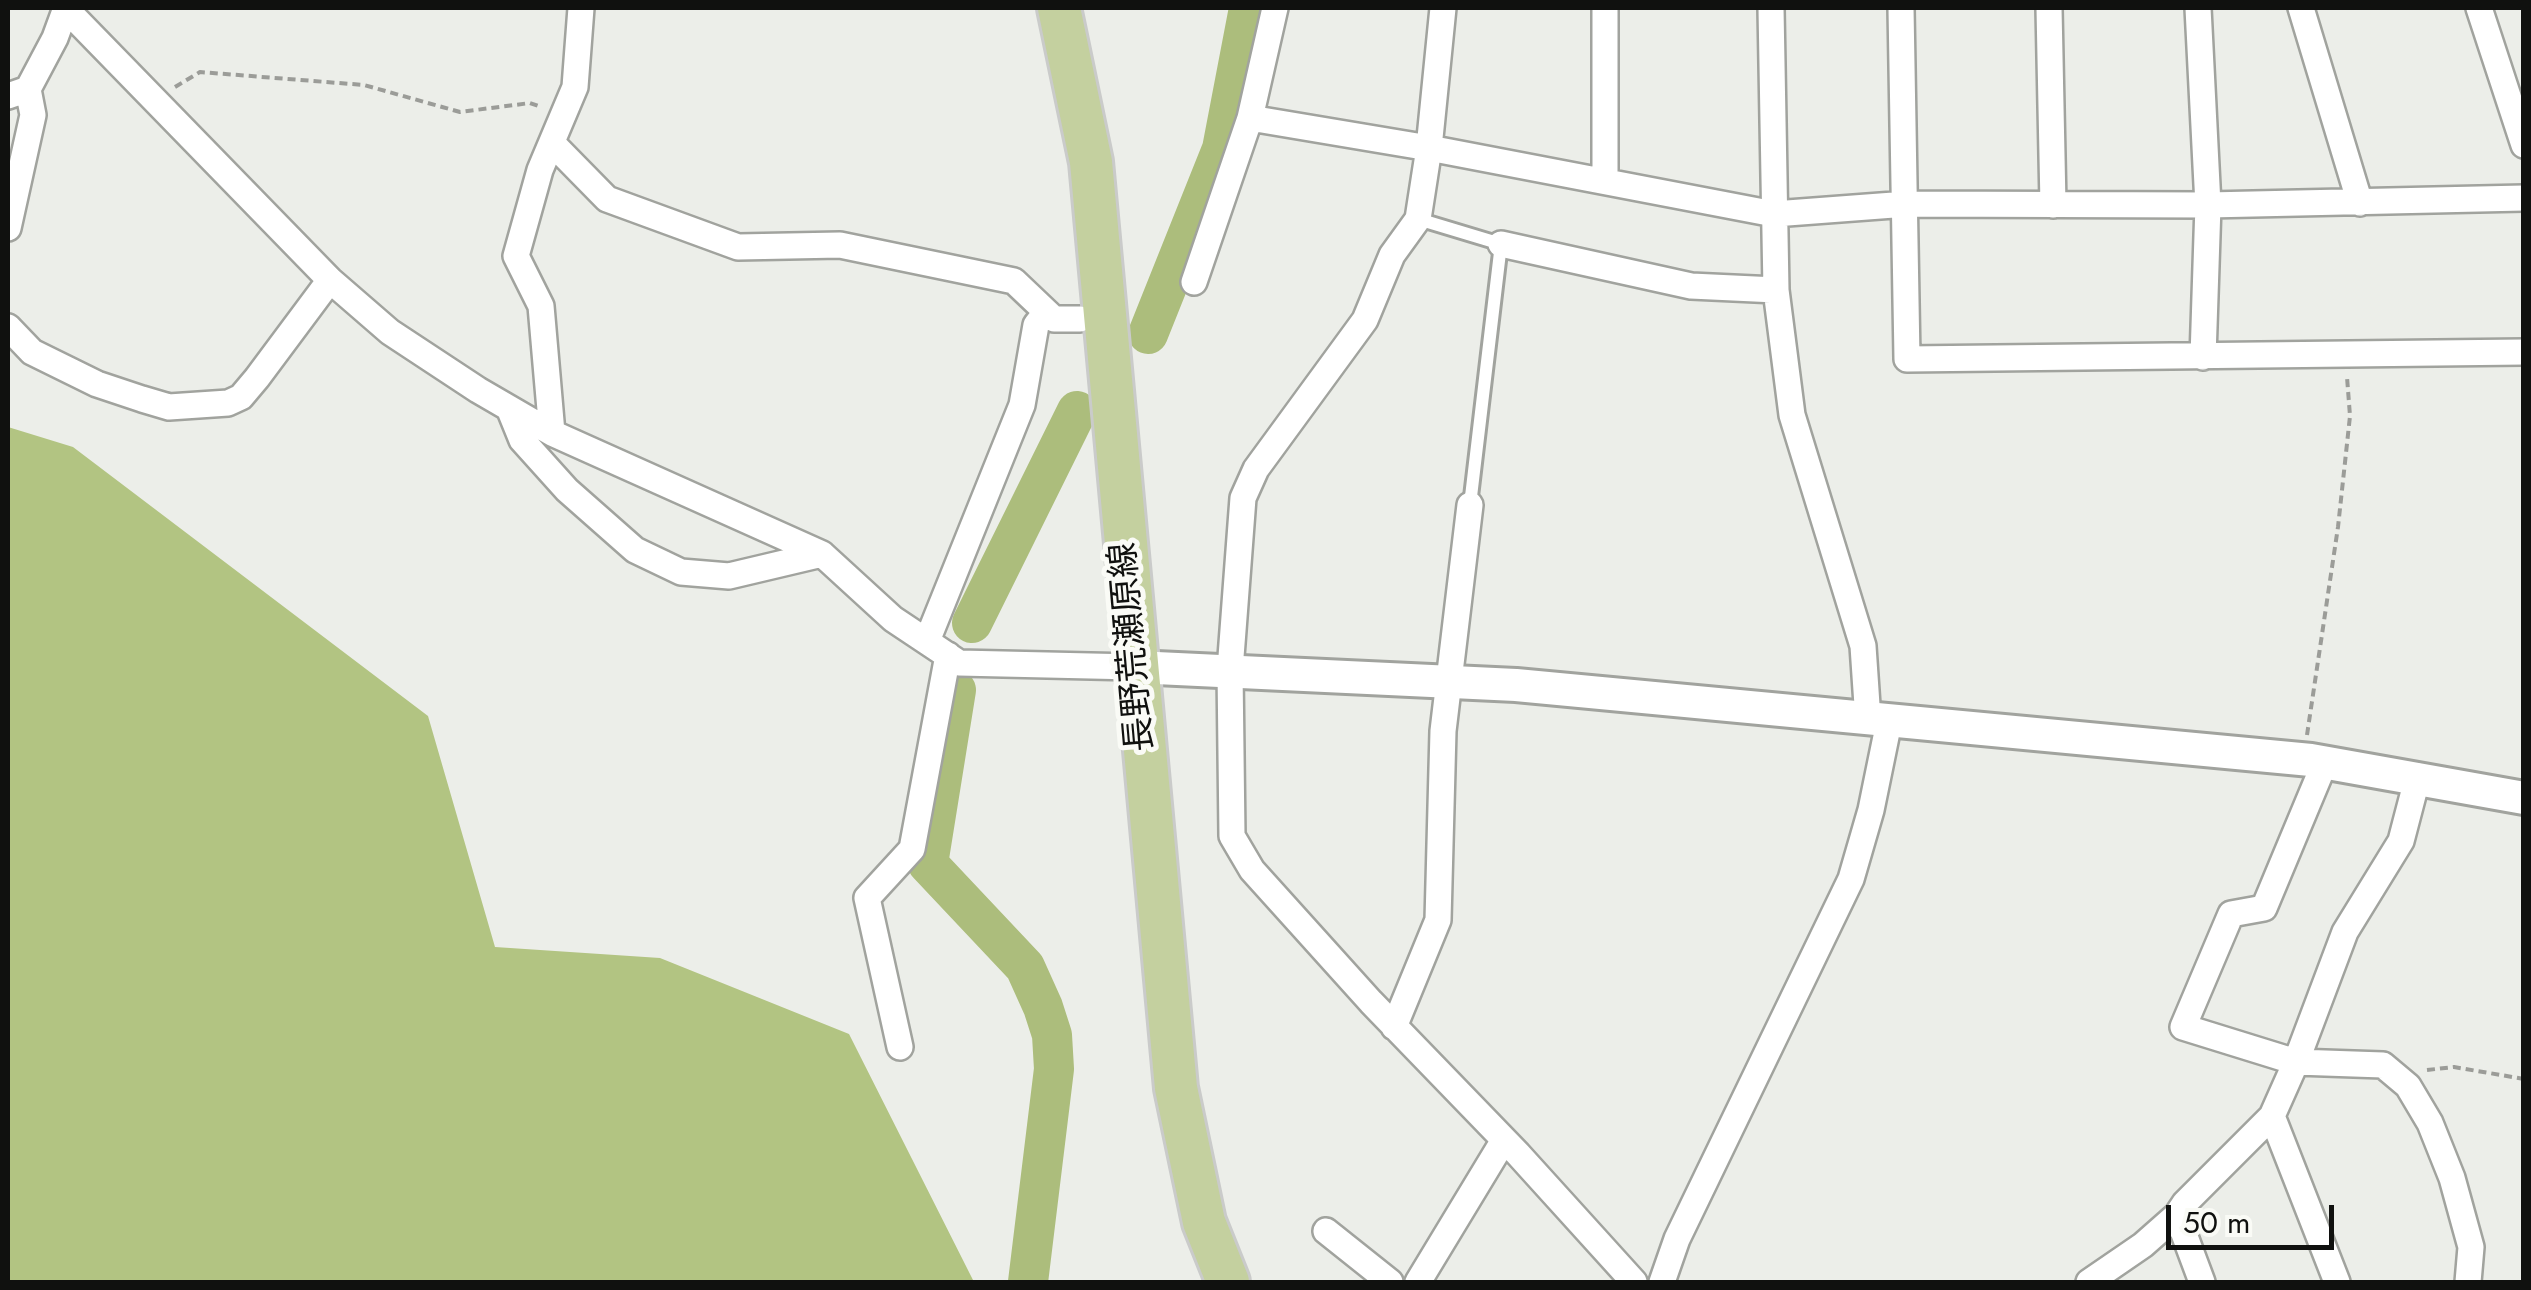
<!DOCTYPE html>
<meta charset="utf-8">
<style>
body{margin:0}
#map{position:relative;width:2531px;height:1290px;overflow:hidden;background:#eceee9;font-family:Jost,sans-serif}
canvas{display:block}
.frame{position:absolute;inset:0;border:10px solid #10110f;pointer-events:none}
.scale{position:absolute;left:2166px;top:1205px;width:168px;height:45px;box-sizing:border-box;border:5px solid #10110f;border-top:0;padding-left:12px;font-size:30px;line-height:35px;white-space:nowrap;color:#10110f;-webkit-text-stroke:8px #fafbf6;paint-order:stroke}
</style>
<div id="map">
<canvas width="2531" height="1290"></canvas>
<div class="frame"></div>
<div class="scale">50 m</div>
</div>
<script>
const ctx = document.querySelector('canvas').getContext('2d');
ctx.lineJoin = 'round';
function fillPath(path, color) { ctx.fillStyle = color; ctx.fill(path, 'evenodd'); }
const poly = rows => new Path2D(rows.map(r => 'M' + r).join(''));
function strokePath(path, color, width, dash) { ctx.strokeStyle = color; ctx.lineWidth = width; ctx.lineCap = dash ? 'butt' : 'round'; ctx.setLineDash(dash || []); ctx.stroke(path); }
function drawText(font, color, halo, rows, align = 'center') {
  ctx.font = font + ' Jost,"Noto Sans JP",sans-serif'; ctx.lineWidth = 10; ctx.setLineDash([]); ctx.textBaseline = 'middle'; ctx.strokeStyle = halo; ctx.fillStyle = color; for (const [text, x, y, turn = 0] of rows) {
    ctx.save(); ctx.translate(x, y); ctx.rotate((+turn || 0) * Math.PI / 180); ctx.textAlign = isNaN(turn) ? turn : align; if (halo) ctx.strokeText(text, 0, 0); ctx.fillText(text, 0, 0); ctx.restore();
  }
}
fillPath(poly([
 [8,427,73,447,428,716,495,947,660,958,849,1034,974,1282,8,1282]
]), '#b2c482');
strokePath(poly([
 [1148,334,1222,149,1249,8],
 [972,623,1077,411],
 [956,690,928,864,1025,967,1043,1007,1052,1035,1054,1069,1028,1282]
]), '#acbd7c', 40);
const service = poly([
 [1418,219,1501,244,1470,505]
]);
const minor = poly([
 [65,8,330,280,390,332,478,390,552,433,822,554,893,619,959,663,1135,667],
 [1443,8,1429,148,1418,219,1392,255,1365,320,1256,469,1243,498,1230,670,1232,836,1252,870,1371,1002,1518,1154,1634,1282],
 [1771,8,1776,290,1792,415,1863,646,1868,720],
 [1901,8,1907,359,2524,352],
 [2049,8,2053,205],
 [2198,8,2208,205,2203,357],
 [2301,8,2360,203],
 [2479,8,2524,145],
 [8,96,28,89,55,38,66,8],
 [1250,118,1429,148,1774,214,1907,204,2208,205,2524,198],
 [552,143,607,199,738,247,840,245,1014,281,1054,319,1080,319],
 [1605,181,1605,8],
 [8,228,33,115,28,89],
 [1501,244,1691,286,1776,290],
 [1194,282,1250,118,1275,8],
 [8,327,32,352,97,384,142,399,169,407,228,403,241,397,257,378,330,280],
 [509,408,522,440,567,490,635,550,681,572,729,576,822,554],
 [552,433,541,306,516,256,540,170,575,87,581,8],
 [927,641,1022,405,1036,325,1046,312],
 [2325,762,2264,908,2231,914,2183,1027,2296,1062,2383,1065,2408,1086,2430,1123,2452,1178,2471,1247,2468,1282],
 [1394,1027,1438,920,1443,731,1470,505],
 [900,1047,867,898,912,849,948,655],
 [2272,1116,2337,1282],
 [2177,1215,2202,1282],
 [1326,1231,1390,1282],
 [1418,1282,1504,1140],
 [1662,1282,1677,1239,1851,879,1871,810,1889,722],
 [2089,1282,2143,1245,2177,1215,2185,1203,2272,1116,2296,1062,2345,932,2401,841,2418,776]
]);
const tertiary = poly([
 [1135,667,1516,685,2311,760,2524,798]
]);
const primary = poly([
 [1059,8,1091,162,1176,1088,1204,1222,1228,1282]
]);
strokePath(service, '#a1a39e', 18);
strokePath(minor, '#a1a39e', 30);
strokePath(tertiary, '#a1a39e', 38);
strokePath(primary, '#cacbca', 48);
strokePath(poly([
 [175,87,200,72,364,85,460,112,530,103,541,107],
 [2307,735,2338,527,2350,416,2347,377],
 [2427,1070,2454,1067,2524,1079]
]), '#9b9c98', 4, [8, 5]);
strokePath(service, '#fff', 12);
strokePath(minor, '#fff', 25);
strokePath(tertiary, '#fff', 32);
strokePath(primary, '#c4d09f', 42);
drawText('35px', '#10110f', '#fafbf6', [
 ["長野荒瀬原線",1134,647,-95]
]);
</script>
